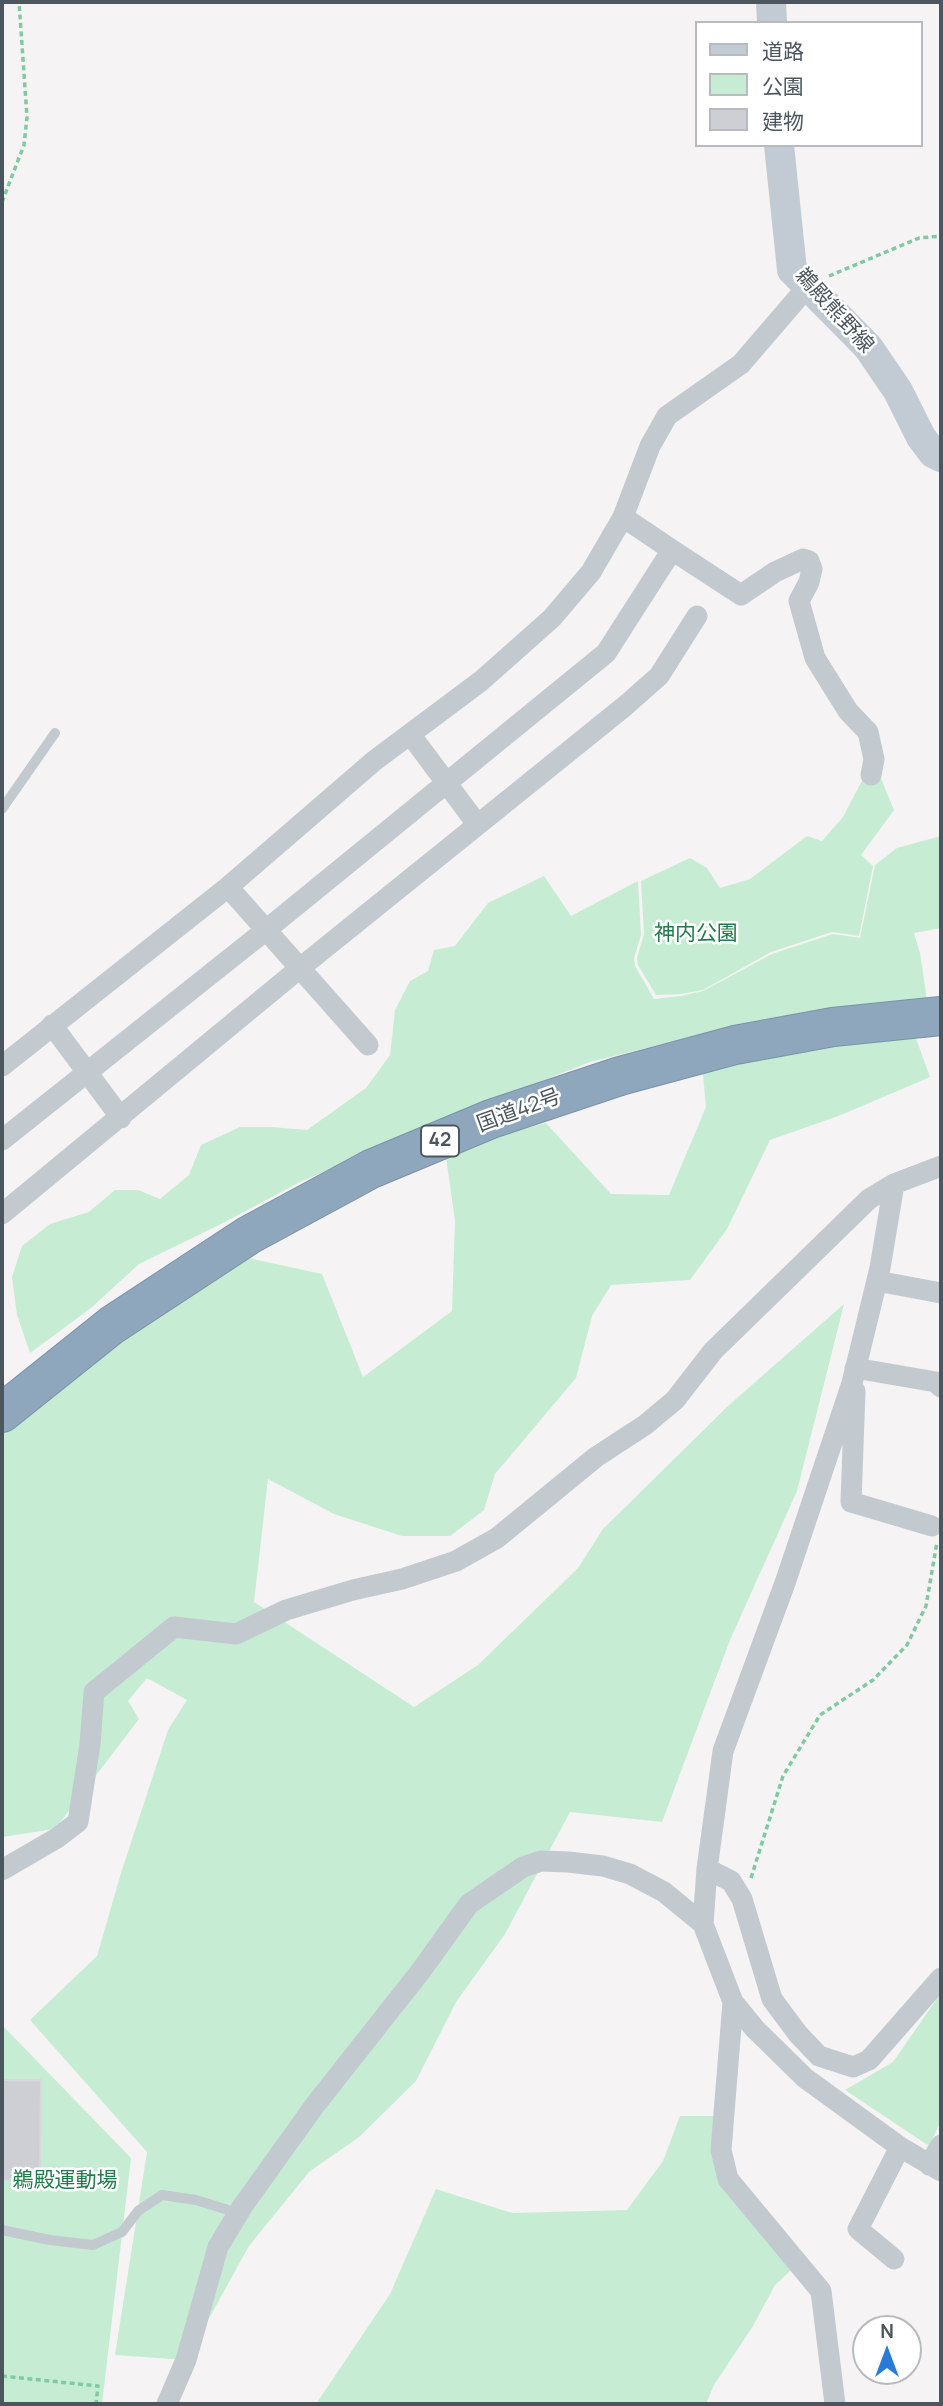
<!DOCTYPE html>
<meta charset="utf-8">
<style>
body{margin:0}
#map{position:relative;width:943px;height:2406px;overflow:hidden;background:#f5f3f3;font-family:Manrope,"Noto Sans JP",sans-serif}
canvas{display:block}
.frame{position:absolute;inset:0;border:4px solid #4b565f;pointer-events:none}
.legend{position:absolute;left:695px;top:21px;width:228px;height:126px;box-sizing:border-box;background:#fff;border:2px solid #b7bbbf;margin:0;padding:9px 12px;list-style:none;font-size:21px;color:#4b565f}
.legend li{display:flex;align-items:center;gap:14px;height:35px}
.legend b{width:35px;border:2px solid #b7bbbf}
.north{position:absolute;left:852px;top:2315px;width:70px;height:70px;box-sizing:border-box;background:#fff;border:2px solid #b7bbbf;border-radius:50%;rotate:0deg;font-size:19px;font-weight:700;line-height:28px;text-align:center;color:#4b565f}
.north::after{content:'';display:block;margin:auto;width:24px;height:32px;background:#297bd9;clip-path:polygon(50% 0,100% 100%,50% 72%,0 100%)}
</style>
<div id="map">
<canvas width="943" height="2406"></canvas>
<div class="frame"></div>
<ul class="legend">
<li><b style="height:9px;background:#c2cbd4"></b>道路</li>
<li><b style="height:19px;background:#c6edd4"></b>公園</li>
<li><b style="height:19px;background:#cdcfd4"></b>建物</li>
</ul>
<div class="north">N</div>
</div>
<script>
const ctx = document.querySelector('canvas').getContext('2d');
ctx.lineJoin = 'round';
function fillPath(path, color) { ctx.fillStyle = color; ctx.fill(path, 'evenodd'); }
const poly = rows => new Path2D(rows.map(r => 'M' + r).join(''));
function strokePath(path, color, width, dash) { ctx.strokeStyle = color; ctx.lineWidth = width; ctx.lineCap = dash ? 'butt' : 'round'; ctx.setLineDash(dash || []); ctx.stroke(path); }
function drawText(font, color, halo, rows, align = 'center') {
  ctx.font = font + ' Manrope,"Noto Sans JP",sans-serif'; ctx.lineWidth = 5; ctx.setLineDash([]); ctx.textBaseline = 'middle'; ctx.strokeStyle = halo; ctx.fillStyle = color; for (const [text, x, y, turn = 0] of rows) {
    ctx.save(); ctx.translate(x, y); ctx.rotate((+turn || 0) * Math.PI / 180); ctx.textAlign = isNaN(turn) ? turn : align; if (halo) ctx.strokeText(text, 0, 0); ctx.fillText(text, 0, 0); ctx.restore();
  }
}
fillPath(poly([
 [865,775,880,776,894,810,861,855,873,866,859,936,832,932,771,952,703,990,681,994,656,995,638,965,637,958,644,934,641,881,690,858,707,868,720,888,750,879,807,836,822,841,843,817],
 [941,836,941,928,914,933,920,953,927,1000,836,1008,702,1034,590,1062,425,1127,300,1182,225,1222,139,1264,91,1308,30,1353,17,1315,12,1277,22,1246,50,1224,89,1212,115,1190,138,1190,160,1199,189,1175,201,1145,240,1127,271,1127,307,1130,366,1088,390,1055,395,1010,410,981,428,971,434,950,455,946,488,903,544,876,571,916,638,881,641,935,634,958,635,966,654,999,681,996,703,991,772,954,833,934,860,938,875,865,897,848],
 [914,1033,930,1077,841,1115,770,1140,727,1229,690,1280,611,1285,592,1316,576,1378,495,1474,484,1510,450,1536,402,1536,334,1514,268,1479,254,1602,414,1707,478,1665,578,1568,603,1529,728,1406,844,1304,797,1491,730,1640,662,1822,570,1812,505,1934,456,2002,416,2081,359,2137,309,2172,249,2246,186,2360,115,2355,147,2152,30,2020,97,1956,121,1873,168,1730,187,1700,147,1678,128,1701,139,1719,55,1829,2,1837,2,1431,37,1402,239,1256,322,1274,363,1377,452,1311,455,1221,445,1150,546,1123,611,1194,669,1195,706,1107,702,1063],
 [941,1993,941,2121,929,2146,845,2090,893,2062],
 [2,2025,131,2158,102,2404,2,2404],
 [680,2116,724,2116,728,2179,798,2264,775,2285,753,2326,714,2385,706,2404,316,2404,390,2294,436,2189,512,2213,627,2210,663,2161]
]), '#c6edd4');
const building = poly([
 [2,2080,41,2080,40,2181,2,2180,2,2080]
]);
fillPath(building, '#cdcfd4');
strokePath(building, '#d7d9dd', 2);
const highway = poly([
 [2,1413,112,1325,249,1235,371,1169,491,1119,620,1076,735,1045,833,1027,941,1016]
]);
strokePath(highway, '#7a92a9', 40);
strokePath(poly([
 [2,202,24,145,27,117,19,2],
 [829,276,919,238,941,236],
 [751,1878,783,1776,820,1715,873,1680,907,1645,926,1606,937,1542],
 [2,2376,98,2386,96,2404]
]), '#80caa3', 3.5, [5, 3.5]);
strokePath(poly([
 [2,809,55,733],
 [2,2230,50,2240,93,2245,122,2232,138,2211,162,2195,196,2200,238,2213]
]), '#c2cad0', 10);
strokePath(poly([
 [672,550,741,595,775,572,803,559,809,561,812,569,809,582,799,601,815,658,848,711,868,732,874,759,871,775],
 [410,734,477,824],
 [228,887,368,1045],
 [52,1025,121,1118],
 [2,1066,228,887,374,761,481,681,552,618,591,572,623,517,650,446,667,416,741,364,808,286],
 [2,1140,266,930,606,653,672,550,623,517],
 [894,1184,880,1268,852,1383,785,1583,723,1751,707,1869,703,1924,733,2002,755,2029,805,2078,900,2147,941,2171],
 [2,1214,300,968,625,706,659,676,697,616],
 [877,1281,941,1293],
 [855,1368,936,1382,941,1387],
 [855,1391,851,1502,932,1526],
 [707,1869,731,1881,742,1899,772,1999,798,2034,819,2056,853,2067,869,2060,941,1978],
 [2,1870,57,1838,78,1822,90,1744,94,1692,174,1627,236,1634,286,1610,353,1590,402,1579,456,1561,497,1538,596,1457,645,1425,675,1400,713,1351,869,1199,894,1184,941,1166],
 [733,2002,721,2150,728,2179,821,2291,835,2404],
 [929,2165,941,2145],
 [894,2259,858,2229,900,2147],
 [167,2404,186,2360,218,2247,242,2207,315,2105,420,1972,469,1904,523,1867,541,1861,568,1862,603,1866,630,1874,664,1892,703,1924]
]), '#c2cad0', 21);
strokePath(poly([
 [771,2,772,23],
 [779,145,792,270,868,347,898,391,921,437,933,453,941,457]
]), '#c2cbd4', 30);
strokePath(highway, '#8fa7bd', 38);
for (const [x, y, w] of [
 [440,1141,38]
]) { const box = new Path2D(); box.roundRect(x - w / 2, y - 15.5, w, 31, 5); ctx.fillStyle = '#fff'; ctx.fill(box); strokePath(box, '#4b565f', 2); }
drawText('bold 19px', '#4b565f', null, [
 ["42",440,1141]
]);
drawText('21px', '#4b565f', '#fff', [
 ["鵜殿熊野線",834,311,48],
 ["国道42号",519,1111,-20]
]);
drawText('21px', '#1f7d4b', '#fff', [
 ["神内公園",696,934],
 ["鵜殿運動場",65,2181]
]);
</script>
